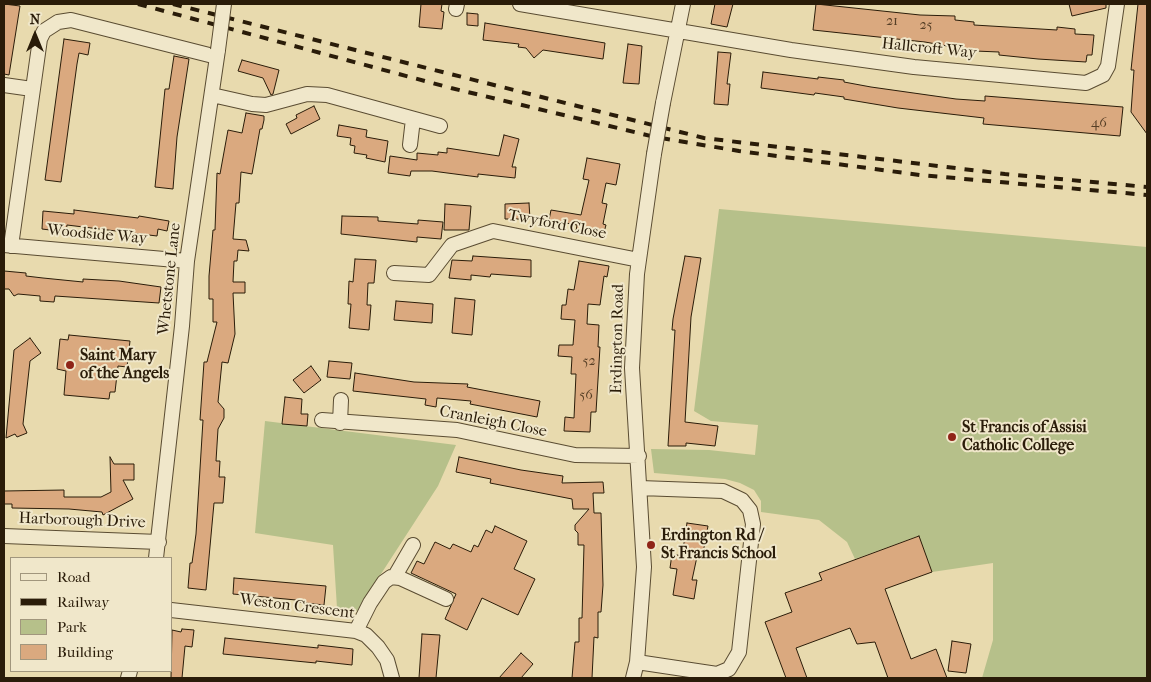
<!DOCTYPE html>
<style>
body{margin:0}
#map{position:relative;width:1151px;height:682px;overflow:hidden;background:#e8daae;font-family:"IM FELL French Canon",serif}
canvas{display:block}
.frame{position:absolute;inset:0;border:5px solid #2a1c09;pointer-events:none}
.legend{position:absolute;left:10px;top:557px;width:162px;height:115px;box-sizing:border-box;background:#f0e7ca;border:1px solid #a1967d;margin:0;padding:6px 9px;list-style:none;font-size:15px;color:#2a1c09}
.legend li{display:flex;align-items:center;gap:10px;height:25px}
.legend b{width:25px;border:1px solid #a1967d}
.north{position:absolute;left:10px;top:10px;width:50px;height:50px;-webkit-text-stroke:4px #f0e7ca;paint-order:stroke;rotate:0deg;font-size:14px;font-weight:700;line-height:20px;text-align:center;color:#2a1c09}
.north::after{content:'';display:block;margin:auto;width:18px;height:22px;background:#2a1c09;clip-path:polygon(50% 0,100% 100%,50% 72%,0 100%)}
</style>
<div id="map">
<canvas width="1151" height="682"></canvas>
<div class="frame"></div>
<ul class="legend">
<li><b style="height:6px;background:#f0e7ca"></b>Road</li>
<li><b style="height:6px;background:#2a1c09"></b>Railway</li>
<li><b style="height:14px;background:#b6c08a"></b>Park</li>
<li><b style="height:14px;background:#daa97f"></b>Building</li>
</ul>
<div class="north">N</div>
</div>
<script>
const ctx = document.querySelector('canvas').getContext('2d');
ctx.lineJoin = 'round';
function fillPath(path, color) { ctx.fillStyle = color; ctx.fill(path, 'evenodd'); }
const poly = rows => new Path2D(rows.map(r => 'M' + r).join(''));
function strokePath(path, color, width, dash) { ctx.strokeStyle = color; ctx.lineWidth = width; ctx.lineCap = dash ? 'butt' : 'round'; ctx.setLineDash(dash || []); ctx.stroke(path); }
function drawText(font, color, halo, rows, align = 'center') {
  ctx.font = font + ' "IM FELL French Canon",serif'; ctx.lineWidth = 4; ctx.setLineDash([]); ctx.textBaseline = 'middle'; ctx.strokeStyle = halo; ctx.fillStyle = color; for (const [text, x, y, turn = 0] of rows) {
    ctx.save(); ctx.translate(x, y); ctx.rotate((+turn || 0) * Math.PI / 180); ctx.textAlign = isNaN(turn) ? turn : align; if (halo) ctx.strokeText(text, 0, 0); ctx.fillText(text, 0, 0); ctx.restore();
  }
}
fillPath(poly([
 [719,209,1147,247,1147,678,982,678,993,640,993,563,932,572,918,536,855,559,847,542,819,520,761,512,761,501,754,490,740,483,725,479,654,473,651,449,709,450,755,455,758,425,711,421,694,411],
 [265,421,456,445,438,486,357,611,337,608,333,545,255,533]
]), '#b6c08a');
const building = poly([
 [4,4,20,6,9,75,4,74,4,4],
 [421,4,442,4,441,11,444,12,442,29,419,27,421,4],
 [715,4,733,4,727,27,711,24,715,4],
 [816,4,920,15,955,16,955,20,974,22,974,25,1057,30,1057,27,1075,29,1075,34,1094,35,1092,55,1087,55,1086,62,1038,59,999,55,999,52,975,51,925,42,813,30,816,4],
 [1069,4,1106,4,1106,8,1072,16,1069,4],
 [1138,4,1147,4,1147,134,1131,112,1134,70,1131,70,1138,4],
 [467,13,478,14,478,26,467,25,467,13],
 [485,23,605,43,603,59,543,50,534,58,526,48,518,47,519,44,483,40,485,23],
 [64,39,90,43,88,55,79,53,77,64,61,182,45,180,64,39],
 [628,44,642,46,639,84,623,83,628,44],
 [718,52,731,53,727,84,730,84,728,105,714,104,718,52],
 [174,56,189,59,177,137,173,189,155,187,165,89,169,89,174,56],
 [242,60,279,70,273,94,271,95,263,78,238,71,242,60],
 [763,72,818,79,818,77,844,80,844,82,871,87,956,99,985,101,985,96,1123,107,1120,136,983,124,984,118,898,108,844,99,844,97,815,93,814,95,761,88,763,72],
 [314,106,320,119,291,134,286,124,297,118,296,115,314,106],
 [246,113,264,116,264,120,262,129,260,129,252,174,241,172,239,203,236,203,233,239,246,240,249,251,238,250,237,261,234,261,233,282,245,282,245,293,233,293,235,334,228,363,222,362,218,402,224,409,224,418,218,429,216,461,220,461,219,477,225,477,223,503,214,503,206,590,188,588,190,563,192,563,196,534,203,420,200,420,204,362,207,362,217,322,213,322,213,299,209,299,209,276,213,230,215,230,217,173,220,174,228,130,242,133,246,113],
 [339,125,367,130,366,137,388,141,385,162,366,158,367,155,354,153,355,146,350,145,351,138,337,136,339,125],
 [504,135,519,139,512,167,516,167,515,178,478,174,478,177,432,171,411,171,410,176,388,173,390,156,417,160,417,153,438,155,438,152,447,153,447,148,499,156,504,135],
 [587,158,620,164,616,185,606,183,602,203,607,204,603,224,606,225,603,236,576,231,577,225,549,220,551,210,581,215,589,180,583,179,587,158],
 [529,203,530,219,505,219,505,204,529,203],
 [445,204,471,206,469,230,444,230,445,204],
 [74,210,138,218,139,216,169,221,167,231,158,229,157,236,67,225,66,232,42,229,43,211,74,214,74,210],
 [342,216,378,217,378,221,418,224,418,220,443,222,441,239,417,237,417,242,341,234,342,216],
 [473,256,531,260,531,277,491,274,490,277,471,275,471,280,449,278,452,260,472,261,473,256],
 [685,256,701,258,691,317,685,422,718,426,715,446,686,443,686,446,668,446,675,330,672,330,673,319,685,256],
 [355,259,376,260,374,283,368,283,367,305,371,305,369,330,349,328,351,304,348,304,349,281,353,282,355,259],
 [579,261,609,266,607,277,604,276,600,305,588,304,587,324,599,325,598,347,600,347,596,412,591,412,590,432,564,431,565,417,574,418,576,374,571,374,572,357,558,356,559,345,573,345,575,320,561,319,562,305,566,305,568,289,574,290,579,261],
 [4,271,26,273,26,276,43,278,83,282,83,279,119,281,161,287,159,303,55,296,54,302,40,301,40,296,18,294,14,296,9,289,4,289,4,271],
 [455,298,475,300,472,335,452,333,455,298],
 [396,301,433,304,432,323,394,320,396,301],
 [69,335,130,341,127,367,118,366,115,392,110,392,109,399,64,395,66,371,57,369,60,339,68,340,69,335],
 [30,338,41,353,30,361,23,424,27,433,17,437,15,434,6,438,14,350,30,338],
 [329,361,352,363,350,379,327,377,329,361],
 [311,366,321,380,304,393,293,380,311,366],
 [355,373,414,382,468,384,467,387,540,401,537,417,470,404,471,401,437,398,436,407,425,405,426,399,353,391,355,373],
 [285,397,302,399,301,414,308,414,307,426,282,424,285,397],
 [110,457,114,464,134,464,134,480,123,480,133,499,103,515,102,512,69,509,12,508,12,504,4,504,4,491,64,490,64,497,101,497,111,492,110,457],
 [459,457,521,470,563,476,562,483,603,482,604,493,593,493,594,513,601,513,603,585,601,612,598,612,598,638,594,637,592,678,572,678,575,642,579,642,579,618,582,618,584,545,578,545,578,533,575,530,575,525,589,509,573,509,572,499,490,483,491,479,456,472,459,457],
 [687,523,708,526,703,553,698,552,692,580,697,580,694,599,673,595,677,569,670,568,672,554,682,556,687,523],
 [495,526,527,541,514,569,535,579,518,615,482,598,467,630,445,619,456,594,411,573,417,561,424,564,435,542,450,549,453,544,471,552,474,545,478,547,486,530,492,533,495,526],
 [919,536,932,572,885,589,911,659,936,649,947,678,888,678,875,642,857,644,850,628,796,648,807,678,786,678,765,622,792,612,785,593,822,580,819,573,919,536],
 [234,578,326,586,324,605,296,602,296,600,233,594,234,578],
 [182,629,194,630,192,647,185,646,182,678,171,678,172,630,181,632,182,629],
 [422,634,440,635,436,678,419,678,422,634],
 [225,638,318,648,318,645,353,649,352,665,316,661,316,663,223,654,225,638],
 [952,641,971,644,966,673,948,671,952,641],
 [521,653,533,664,521,678,499,678,521,653]
]);
fillPath(building, '#daa97f');
strokePath(building, '#2a1c09', 1);
const minor = poly([
 [520,4,791,50,914,67,1086,83,1103,75,1108,66,1117,4],
 [456,9,457,4],
 [4,85,32,89],
 [212,95,252,104,266,105,307,94,327,95,440,126],
 [663,103,683,4],
 [410,145,413,119],
 [4,245,187,261],
 [11,246,40,39,44,31,58,22,71,20,217,57],
 [394,273,429,275,452,245,493,231,639,260],
 [322,420,457,430,575,455,639,456],
 [340,423,341,400],
 [4,536,159,542],
 [156,558,182,326,187,261,218,50],
 [395,576,413,545],
 [171,610,356,631,366,635,378,647,387,660,392,678],
 [356,631,370,603,384,582,391,577,400,578,446,599],
 [637,662,717,674,729,669,739,652,753,524,750,510,742,500,723,491,640,488],
 [128,678,130,671],
 [633,678,637,662,644,567,632,368,637,274,654,154]
]);
strokePath(minor, '#5a4c32', 16);
strokePath(minor, '#f0e7ca', 14);
strokePath(poly([
 [138,4,451,88,655,137,739,151,920,175,1147,195],
 [173,4,704,138,1005,174,1147,187]
]), '#2a1c09', 4, [9, 9]);
const minorBridge = poly([
 [218,50,224,4],
 [654,154,663,103]
]);
strokePath(minorBridge, '#5a4c32', 16, []);
strokePath(minorBridge, '#f0e7ca', 14);
for (const [x, y, r, color] of [
 [70,365,5,"#8f2418"],
 [952,437,5,"#8f2418"],
 [651,545,5,"#8f2418"]
]) { const dot = new Path2D(); dot.arc(x, y, r, 0, 2 * Math.PI); ctx.fillStyle = color; ctx.fill(dot); strokePath(dot, '#f0e7ca', 2); }
drawText('14px', '#563f26', null, [
 ["21",892,22],
 ["25",926,26],
 ["46",1099,124],
 ["52",589,362],
 ["56",586,396]
]);
drawText('16px', '#2a1c09', '#f0e7ca', [
 ["Hallcroft Way",929,49,6],
 ["Twyford Close",557,225,11],
 ["Woodside Way",97,235,5],
 ["Whetstone Lane",170,279,-84],
 ["Erdington Road",618,339,-89],
 ["Cranleigh Close",493,422,11],
 ["Harborough Drive",82,521,2],
 ["Weston Crescent",297,607,7]
]);
drawText('bold 16px', '#2a1c09', '#f0e7ca', [
 ["Saint Mary",80,356],
 ["of the Angels",80,374],
 ["St Francis of Assisi",962,428],
 ["Catholic College",962,446],
 ["Erdington Rd /",661,536],
 ["St Francis School",661,554]
], 'left');
</script>
